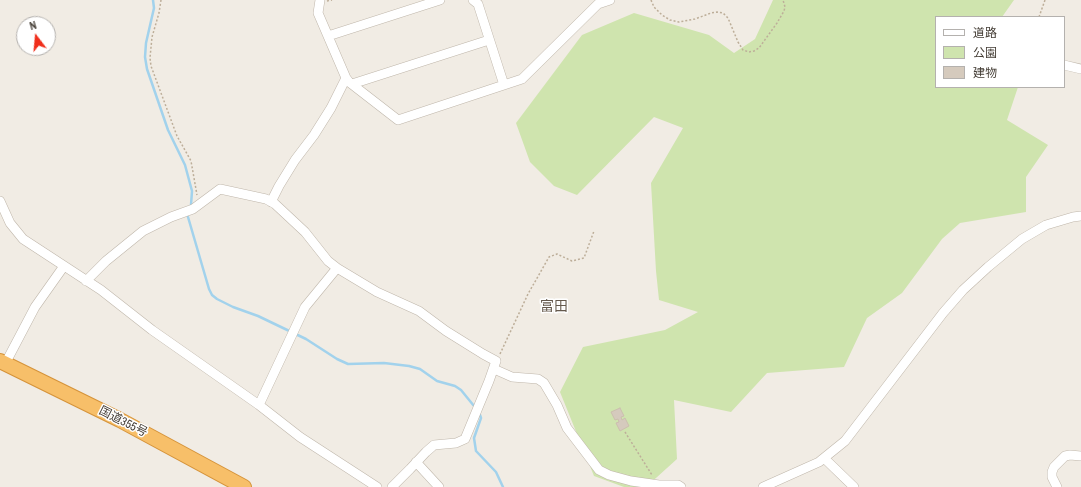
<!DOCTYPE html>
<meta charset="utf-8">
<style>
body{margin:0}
#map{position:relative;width:1081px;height:487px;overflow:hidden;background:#f1ece4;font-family:"Archivo Narrow","Noto Sans JP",sans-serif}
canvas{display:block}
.legend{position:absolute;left:935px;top:16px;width:130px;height:72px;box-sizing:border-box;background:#fff;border:1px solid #b4b1ae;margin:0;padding:5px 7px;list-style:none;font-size:12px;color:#433c34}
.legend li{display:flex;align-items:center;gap:8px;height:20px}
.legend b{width:20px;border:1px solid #b4b1ae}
.north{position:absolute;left:16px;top:16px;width:40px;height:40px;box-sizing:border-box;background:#fff;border:1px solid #b4b1ae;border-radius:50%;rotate:344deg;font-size:11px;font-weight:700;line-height:16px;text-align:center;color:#433c34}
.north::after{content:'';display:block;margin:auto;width:14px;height:18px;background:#f02f1c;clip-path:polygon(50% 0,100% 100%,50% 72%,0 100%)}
</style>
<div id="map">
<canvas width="1081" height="487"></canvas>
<ul class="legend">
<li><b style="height:5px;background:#fff"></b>道路</li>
<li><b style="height:11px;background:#cfe4ae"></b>公園</li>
<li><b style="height:11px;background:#d5cabd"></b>建物</li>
</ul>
<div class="north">N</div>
</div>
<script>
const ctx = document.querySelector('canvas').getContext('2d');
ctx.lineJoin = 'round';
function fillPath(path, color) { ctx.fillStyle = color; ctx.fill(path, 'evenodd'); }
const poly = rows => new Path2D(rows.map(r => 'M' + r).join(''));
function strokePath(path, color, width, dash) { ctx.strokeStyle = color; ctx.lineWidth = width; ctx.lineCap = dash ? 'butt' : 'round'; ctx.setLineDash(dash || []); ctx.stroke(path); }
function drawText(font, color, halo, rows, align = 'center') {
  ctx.font = font + ' "Archivo Narrow","Noto Sans JP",sans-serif'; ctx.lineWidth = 3; ctx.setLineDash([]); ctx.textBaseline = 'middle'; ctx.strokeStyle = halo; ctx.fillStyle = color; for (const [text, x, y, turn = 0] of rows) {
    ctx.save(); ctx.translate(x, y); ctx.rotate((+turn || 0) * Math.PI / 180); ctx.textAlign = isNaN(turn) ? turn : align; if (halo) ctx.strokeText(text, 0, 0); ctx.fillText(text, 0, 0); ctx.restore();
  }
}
fillPath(poly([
 [773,0,1014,0,1002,17,936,17,936,87,1018,87,1007,120,1048,145,1026,177,1026,212,960,223,942,239,902,293,867,318,844,367,767,373,731,412,674,400,677,459,646,487,624,487,594,476,560,392,583,347,665,330,698,312,659,300,656,271,651,183,683,128,654,117,577,195,554,186,530,162,516,123,582,35,634,13,709,35,734,53,755,39]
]), '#cfe4ae');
strokePath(poly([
 [153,0,154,8,146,43,145,57,147,69,168,130,185,165,192,191,191,205],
 [188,217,209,289,212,295,217,299,233,307,258,316,306,339,337,359,348,364,384,363,409,366,420,369,437,381,455,386,461,390,474,406],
 [480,415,481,418,474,438,476,451,496,472,503,487]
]), '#a2d2ec', 2.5);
const building = poly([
 [620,408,624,416,621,417,622,420,625,418,629,426,620,431,616,423,619,422,618,419,615,420,611,412,620,408]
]);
fillPath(building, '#d5cabd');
strokePath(building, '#ccbfae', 1);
const minor = poly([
 [320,0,318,13,346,78,349,82,398,120,522,79,598,4,610,0],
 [473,0,478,4,504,85],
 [328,36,440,0],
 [1064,65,1081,69],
 [352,84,489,40],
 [0,201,10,223,23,239,101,290,152,330,259,405,300,437,377,487],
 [271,202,279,186,295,160,314,135,331,108,346,78],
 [86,281,106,261,143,231,171,217,193,209,220,189,266,199,275,204,305,232,328,261,337,268,377,292,419,311,446,331,483,354,496,361,489,381,465,439,456,443,434,445,426,452,410,469,392,487],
 [5,364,35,307,64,266],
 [494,369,512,377,538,379,544,383,557,405,567,428,599,470,609,475,631,481,659,485,678,485,681,487],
 [259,405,305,307,337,268],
 [824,458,854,487],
 [416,462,439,487],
 [763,487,819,462,845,441,943,313,963,290,988,267,1022,239,1046,225,1073,217,1081,216],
 [1057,487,1052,477,1052,472,1054,467,1065,456,1070,455,1081,456]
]);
const highway = poly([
 [0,361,120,420,244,487]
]);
strokePath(minor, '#bfb6aa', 10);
strokePath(highway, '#d5933a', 16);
strokePath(poly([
 [161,0,159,13,152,37,150,58,151,66,177,136,191,161,197,195],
 [651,0,654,7,662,15,670,20,679,22,695,19,711,13,717,12,723,13,728,18,738,42,743,50,749,52,754,51,759,48,777,23,784,11,785,7,783,0],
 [327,1,332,0],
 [1039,17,1045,0],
 [500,354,528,294,549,257,557,254,572,261,584,258,594,231],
 [625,432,652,475]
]), '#bdae99', 1.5, [2, 2]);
strokePath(minor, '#fff', 9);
strokePath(highway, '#f7bf69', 14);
drawText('12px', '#433c34', '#fff', [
 ["国道355号",123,422,27]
]);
drawText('14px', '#65594c', '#fff', [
 ["富田",554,307]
]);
</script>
